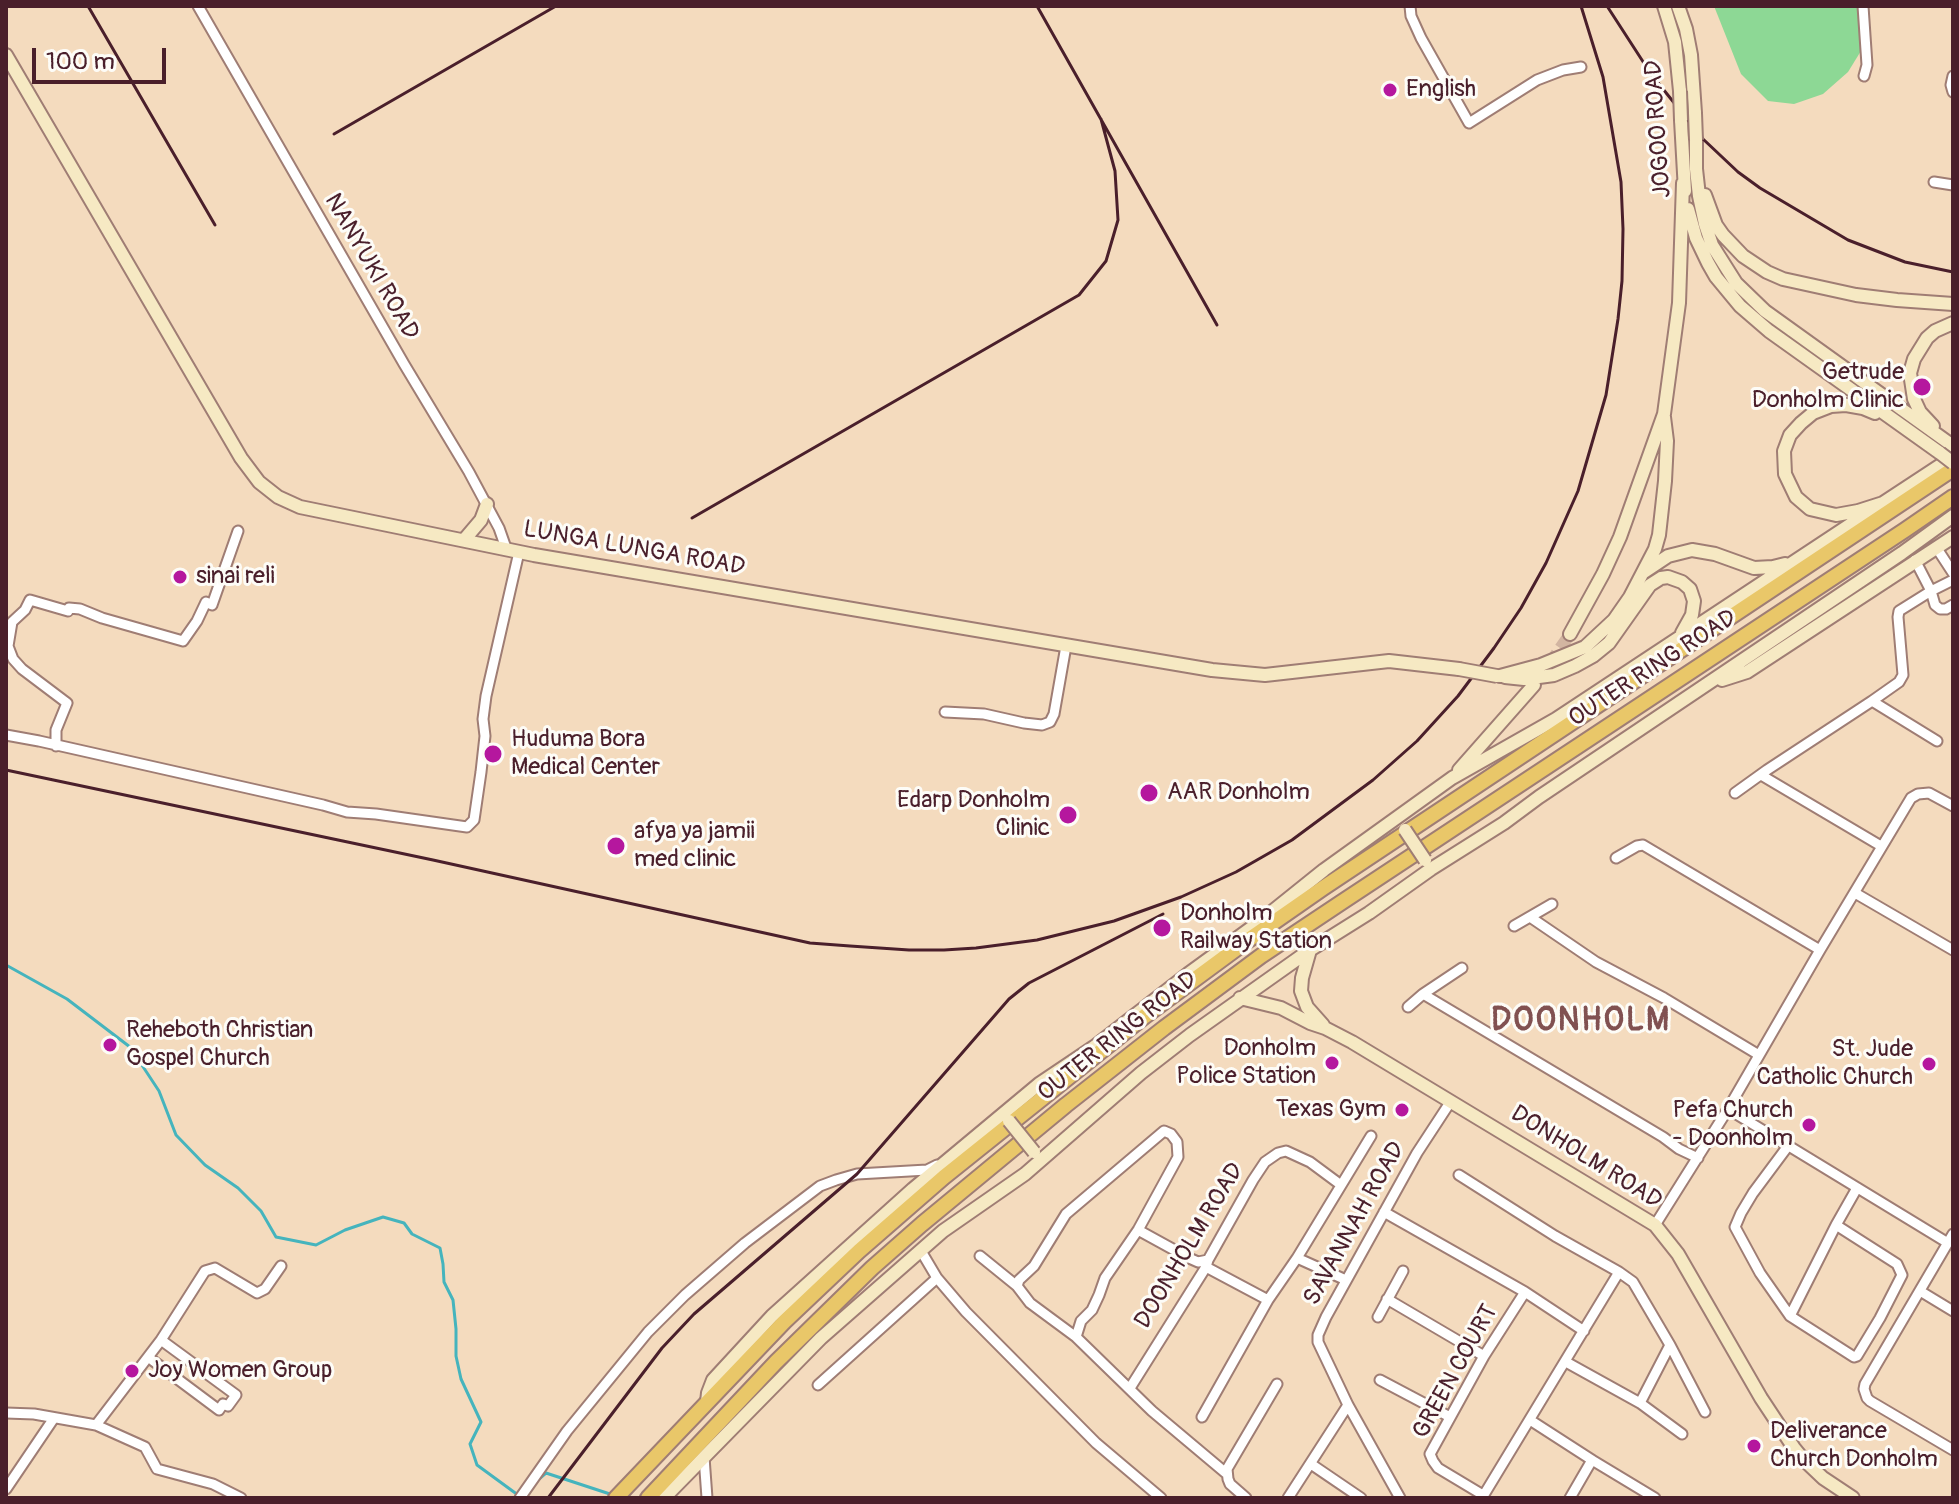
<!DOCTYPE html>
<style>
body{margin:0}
#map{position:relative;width:1959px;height:1504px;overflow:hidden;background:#f4dbbe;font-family:Pangolin,sans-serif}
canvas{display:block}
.frame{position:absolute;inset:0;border:8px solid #4a1f2b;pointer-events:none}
.scale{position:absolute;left:32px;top:48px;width:134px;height:36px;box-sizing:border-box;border:4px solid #4a1f2b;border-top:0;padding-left:10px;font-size:24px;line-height:28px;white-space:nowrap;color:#4a1f2b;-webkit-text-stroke:6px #fdfcf7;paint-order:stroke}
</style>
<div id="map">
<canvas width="1959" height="1504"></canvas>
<div class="frame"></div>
<div class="scale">100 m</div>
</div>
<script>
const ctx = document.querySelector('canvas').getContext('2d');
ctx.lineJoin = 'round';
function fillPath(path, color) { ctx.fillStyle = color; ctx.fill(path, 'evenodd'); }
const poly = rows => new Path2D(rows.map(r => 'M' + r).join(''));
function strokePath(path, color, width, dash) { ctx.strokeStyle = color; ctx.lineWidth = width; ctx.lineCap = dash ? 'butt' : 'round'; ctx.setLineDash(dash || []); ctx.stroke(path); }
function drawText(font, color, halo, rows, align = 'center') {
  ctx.font = font + ' Pangolin,sans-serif'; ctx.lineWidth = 6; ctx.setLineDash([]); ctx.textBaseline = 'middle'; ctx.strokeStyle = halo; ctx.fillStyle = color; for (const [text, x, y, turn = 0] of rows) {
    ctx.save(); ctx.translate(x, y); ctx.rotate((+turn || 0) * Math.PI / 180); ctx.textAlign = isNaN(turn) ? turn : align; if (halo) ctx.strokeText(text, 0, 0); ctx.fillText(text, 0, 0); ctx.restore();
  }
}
fillPath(poly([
 [1714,6,1859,6,1864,46,1848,72,1823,94,1794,104,1768,101,1741,74]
]), '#8dd895');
strokePath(poly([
 [6,965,67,999,130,1047,159,1091,176,1135,205,1165,238,1188,261,1211,276,1237,316,1245,345,1230,383,1217,404,1223,412,1234,440,1248,443,1264,444,1282,453,1300,456,1329,456,1356,461,1379,481,1422,470,1444,477,1465,518,1495,520,1494],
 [539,1479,546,1473,613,1495]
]), '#45b4bd', 3);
strokePath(poly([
 [1550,663,1570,634]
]), '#d2b5a1', 12, [12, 6]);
const street = poly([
 [198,6,404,364,469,472,499,528,506,548],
 [1410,6,1411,16,1421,38,1469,123,1537,80,1563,70,1581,67],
 [1863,6,1867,65,1864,76],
 [1953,76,1951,85,1953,92],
 [1934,182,1953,185],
 [1936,547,1953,573],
 [1953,580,1931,591,1935,605,1940,609,1946,609,1953,605],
 [1872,701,1899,682,1903,675,1898,617,1899,611,1931,591,1915,560],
 [945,712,984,714,1024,723,1042,725,1050,722,1054,714,1066,646],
 [6,735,39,741,323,805,347,812,376,814,467,827,474,820,481,772,485,736,483,719,486,696,519,552],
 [56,746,56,730,67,703,22,669,13,659,8,646,12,622,25,610,30,600,68,611,69,608,80,609,102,618,183,641,197,621,206,602,212,605,238,531],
 [1761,775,1881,846],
 [1735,793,1767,770,1872,701,1937,741],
 [1616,858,1637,846,1643,845,1820,950],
 [1855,893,1953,950],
 [1530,917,1596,962,1664,998,1759,1055],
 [1514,926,1552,904],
 [1423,994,1663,1137,1679,1149,1698,1158],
 [1408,1007,1423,994,1462,968],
 [1728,1109,1948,1243],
 [1788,1146,1753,1193,1741,1213,1735,1227,1760,1273,1790,1316,1854,1357,1857,1356,1880,1318,1902,1275,1897,1264,1836,1225],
 [1459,1175,1555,1236,1619,1272,1633,1282,1670,1345,1705,1412],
 [1384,1212,1525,1292,1584,1331],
 [1655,1225,1728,1109,1820,950,1911,798,1918,794,1929,793,1953,806],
 [1138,1230,1189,1258,1198,1262,1208,1260],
 [1953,1234,1865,1384,1864,1389,1867,1398,1870,1401,1953,1450],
 [921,1251,937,1278,966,1312,1096,1443,1161,1498],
 [980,1256,1017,1286],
 [1297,1258,1371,1136],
 [1206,1267,1268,1300],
 [1920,1291,1953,1311],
 [1387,1299,1484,1356],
 [1790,1316,1836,1225,1857,1188],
 [1378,1317,1403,1271],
 [1076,1337,1081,1321,1092,1310,1099,1295,1105,1278,1138,1230,1178,1157,1177,1142,1171,1134,1164,1131,1066,1214,1034,1266,1019,1280,1017,1286,1030,1303,1076,1337,1152,1411,1227,1474],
 [148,1357,219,1410,223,1404,228,1406,236,1395,161,1340,205,1271,215,1268,257,1293,265,1289,281,1266],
 [1566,1362,1640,1403,1682,1434],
 [1380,1380,1450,1417],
 [818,1385,937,1278],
 [1130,1388,1206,1267,1208,1260,1253,1180,1265,1162,1278,1153,1286,1151,1310,1162,1341,1185],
 [1640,1403,1670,1345],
 [6,1413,34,1414,96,1425,145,1447,157,1469,213,1484,241,1498],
 [1202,1417,1268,1300,1297,1258,1346,1280],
 [1530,1420,1592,1460,1655,1498],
 [96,1425,161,1340],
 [704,1457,707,1498],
 [1311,1464,1361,1498],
 [6,1489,54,1418],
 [1483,1495,1438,1468,1433,1461,1430,1454,1484,1356,1525,1292],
 [520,1498,567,1431,648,1332,685,1295,745,1243,820,1186,836,1180,857,1174,927,1170,937,1165],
 [1246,1498,1230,1484,1228,1479,1227,1469,1277,1384],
 [1288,1498,1348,1405],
 [1400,1498,1348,1405,1318,1342,1318,1335,1326,1317,1417,1153,1451,1101],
 [1482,1498,1619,1272],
 [1570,1498,1592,1460]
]);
const secondary = poly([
 [1664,6,1675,42,1680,91],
 [1678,6,1686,29,1691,55,1695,113],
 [6,55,241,458,259,482,278,497,300,507,534,555,1212,670,1265,675,1389,661,1459,669],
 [1681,120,1685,191],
 [1696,140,1696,169,1699,196,1705,224,1712,245,1736,283,1765,311,1953,446],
 [1705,195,1716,225,1723,235,1743,256,1767,272,1783,279,1856,295,1897,300,1953,304],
 [1688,209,1696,238,1708,263,1716,277,1740,306,1769,331,1940,453],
 [1875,413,1863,408,1846,405,1831,406,1813,413,1801,423,1790,435,1784,451,1785,474,1796,497,1810,509,1836,515,1858,511,1883,503,1953,457],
 [1933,426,1920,412,1914,399,1910,373,1914,359,1927,338,1935,331,1953,323],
 [464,540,481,520,487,504],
 [1644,572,1668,556,1692,550,1715,554,1754,568,1773,567,1785,564],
 [1570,634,1603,574,1620,537,1664,414,1679,303,1683,183],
 [1500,676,1541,665,1585,647,1614,620,1630,597,1655,549,1659,535,1665,481,1667,441,1664,417],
 [1505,677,1524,679,1554,675,1575,666,1593,656,1609,643,1650,585,1661,578,1668,577,1682,582,1690,589,1694,601,1692,615,1682,633],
 [1722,680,1747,672,1953,537],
 [1459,770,1534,685],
 [1310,950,1302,978,1301,991,1307,1007,1323,1025],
 [1240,998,1281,1008,1310,1023,1325,1028,1352,1042,1655,1225,1678,1254,1761,1398,1794,1448,1803,1459,1823,1478,1853,1498],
 [707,1402,708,1393,713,1380,772,1316,913,1189,1039,1084,1094,1047,1188,974,1258,923,1324,870,1452,778,1556,719,1883,503],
 [664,1498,821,1338,943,1231,1025,1174,1141,1073,1190,1035,1310,950,1369,913,1431,869,1504,823,1539,797,1902,553,1953,516]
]);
const primary = poly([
 [616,1498,784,1322,859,1251,944,1177,1145,1016,1244,943,1323,888,1953,469],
 [648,1498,776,1362,872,1268,922,1224,1066,1105,1164,1028,1261,956,1342,902,1905,530,1953,497]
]);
strokePath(street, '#9f7d74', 13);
strokePath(secondary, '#9f7d74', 16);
strokePath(primary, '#9f7d74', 18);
strokePath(street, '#fff', 9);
strokePath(secondary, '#f6e9c3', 12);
strokePath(primary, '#e9c769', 14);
strokePath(poly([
 [88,6,215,225],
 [1037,6,1217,325],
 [1607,6,1651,74,1703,139,1738,172,1760,188,1848,240,1905,262,1953,272],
 [334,134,556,6],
 [692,518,1079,295,1106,261,1118,220,1115,171,1101,119],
 [6,770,433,860,810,943,850,946,909,950,944,950,976,948,1037,940,1114,921,1181,897,1236,872,1292,840,1373,780,1417,741,1458,696,1494,648,1521,608,1546,563,1578,491,1606,395,1618,319,1622,281,1623,229,1621,182,1603,77,1581,6],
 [548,1498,662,1348,694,1314,857,1174,1009,999,1029,983,1163,914]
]), '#4a1f2b', 3);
const secondaryBridge = poly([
 [1680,91,1681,120],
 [1695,113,1696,140],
 [1940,453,1953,463],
 [1459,669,1497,676],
 [1405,830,1425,860],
 [1009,1121,1034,1152]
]);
strokePath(secondaryBridge, '#9f7d74', 16, []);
strokePath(secondaryBridge, '#f6e9c3', 12);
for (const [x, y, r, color] of [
 [1390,90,8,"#b5179e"],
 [1922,387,10,"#b5179e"],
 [180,577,8,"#b5179e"],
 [493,754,10,"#b5179e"],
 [1149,793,10,"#b5179e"],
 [1068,815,10,"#b5179e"],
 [616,846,10,"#b5179e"],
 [1162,928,10,"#b5179e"],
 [110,1045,8,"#b5179e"],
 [1332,1063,8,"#b5179e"],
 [1929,1064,8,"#b5179e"],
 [1402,1110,8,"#b5179e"],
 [1809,1125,8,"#b5179e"],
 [132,1371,8,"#b5179e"],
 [1754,1446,8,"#b5179e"]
]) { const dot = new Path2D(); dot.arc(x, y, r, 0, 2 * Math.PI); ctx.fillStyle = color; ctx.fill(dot); strokePath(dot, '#fdfcf7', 3); }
drawText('24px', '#4a1f2b', '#fdfcf7', [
 ["English",1406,90],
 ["Getrude",1904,373,"right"],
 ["Donholm Clinic",1904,401,"right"],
 ["sinai reli",196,577],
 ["Huduma Bora",511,740],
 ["Medical Center",511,768],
 ["AAR Donholm",1167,793],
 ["Edarp Donholm",1050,801,"right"],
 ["Clinic",1050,829,"right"],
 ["afya ya jamii",634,832],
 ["med clinic",634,860],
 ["Donholm",1180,914],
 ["Railway Station",1180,942],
 ["Reheboth Christian",126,1031],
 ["Gospel Church",126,1059],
 ["Donholm",1316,1049,"right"],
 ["Police Station",1316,1077,"right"],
 ["St. Jude",1913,1050,"right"],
 ["Catholic Church",1913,1078,"right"],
 ["Texas Gym",1386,1110,"right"],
 ["Pefa Church",1793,1111,"right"],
 ["- Doonholm",1793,1139,"right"],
 ["Joy Women Group",148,1371],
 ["Deliverance",1770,1432],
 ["Church Donholm",1770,1460]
], 'left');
drawText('24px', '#4a1f2b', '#fdfcf7', [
 ["JOGOO ROAD",1659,129,-94],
 ["NANYUKI ROAD",371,267,60],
 ["LUNGA LUNGA ROAD",634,549,10],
 ["OUTER RING ROAD",1653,669,-33],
 ["OUTER RING ROAD",1118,1037,-38],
 ["DONHOLM ROAD",1586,1158,32],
 ["SAVANNAH ROAD",1355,1224,-61],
 ["DOONHOLM ROAD",1190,1246,-59],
 ["GREEN COURT",1456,1372,-61]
]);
ctx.letterSpacing = '2px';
drawText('bold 32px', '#815151', '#fdfcf7', [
 ["DOONHOLM",1581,1022]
]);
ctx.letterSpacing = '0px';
</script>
